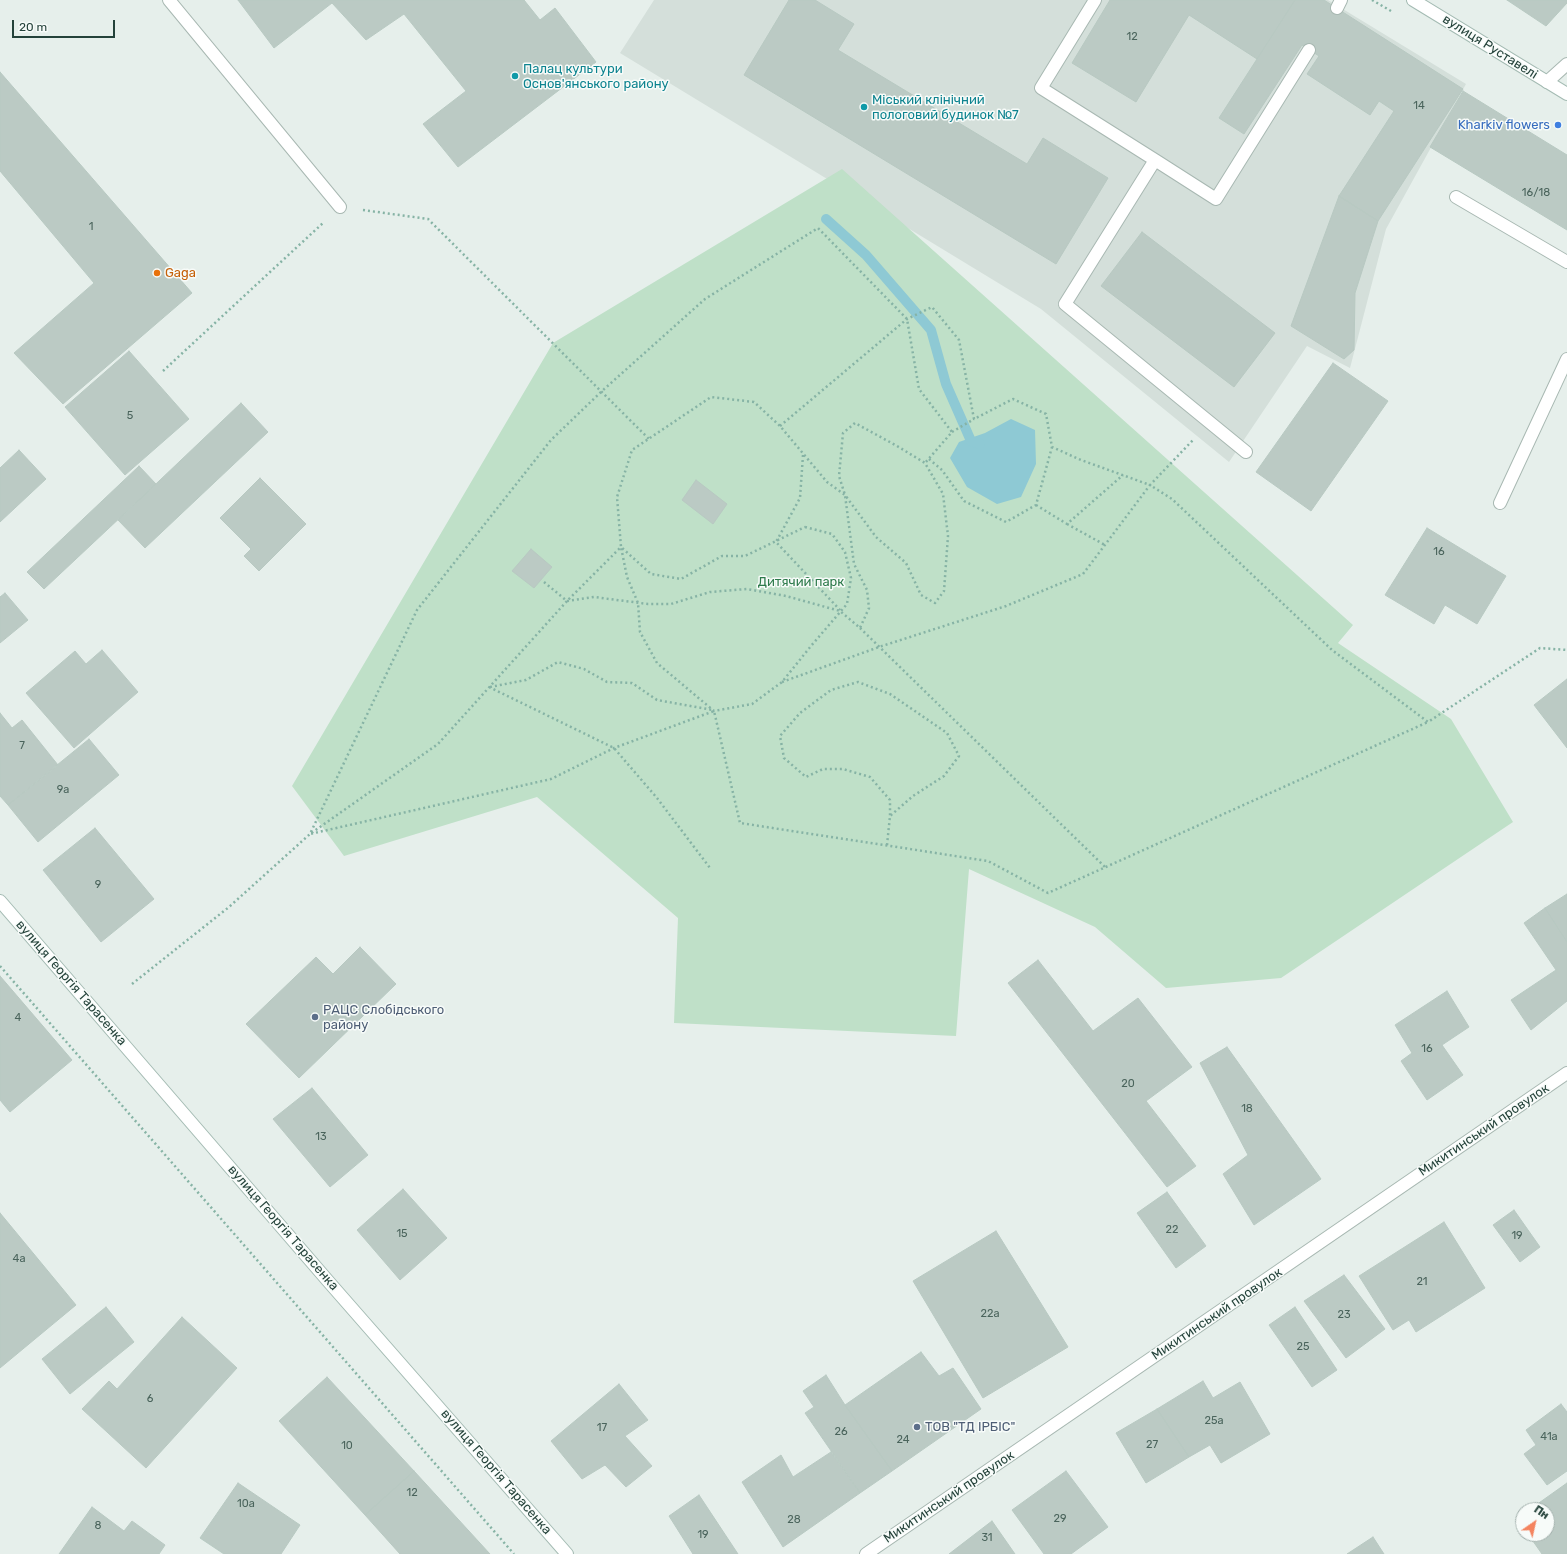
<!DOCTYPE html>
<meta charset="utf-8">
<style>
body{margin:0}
#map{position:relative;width:1567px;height:1554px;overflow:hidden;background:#e6efeb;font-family:Rubik,sans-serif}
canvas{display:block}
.north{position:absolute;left:1515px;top:1502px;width:40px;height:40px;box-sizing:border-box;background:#f7fbf9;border:1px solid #a3b1ad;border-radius:50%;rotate:34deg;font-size:11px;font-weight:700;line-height:16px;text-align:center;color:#24423a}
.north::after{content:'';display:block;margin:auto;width:14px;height:18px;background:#f4845f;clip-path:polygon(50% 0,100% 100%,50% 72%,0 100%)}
.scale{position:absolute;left:12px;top:20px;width:103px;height:18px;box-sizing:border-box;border:2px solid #24423a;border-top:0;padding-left:5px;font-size:12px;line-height:14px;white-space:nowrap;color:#24423a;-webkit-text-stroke:3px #f7fbf9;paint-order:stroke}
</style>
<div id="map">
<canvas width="1567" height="1554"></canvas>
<div class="north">Пн</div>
<div class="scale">20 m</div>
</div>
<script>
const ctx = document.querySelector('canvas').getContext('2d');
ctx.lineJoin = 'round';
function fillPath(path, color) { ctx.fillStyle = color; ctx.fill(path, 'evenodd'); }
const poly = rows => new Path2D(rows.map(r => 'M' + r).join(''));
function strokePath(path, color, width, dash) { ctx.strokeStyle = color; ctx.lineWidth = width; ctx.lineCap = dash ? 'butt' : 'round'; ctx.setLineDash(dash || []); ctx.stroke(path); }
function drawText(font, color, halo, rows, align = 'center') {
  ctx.font = font + ' Rubik,sans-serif'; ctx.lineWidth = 3; ctx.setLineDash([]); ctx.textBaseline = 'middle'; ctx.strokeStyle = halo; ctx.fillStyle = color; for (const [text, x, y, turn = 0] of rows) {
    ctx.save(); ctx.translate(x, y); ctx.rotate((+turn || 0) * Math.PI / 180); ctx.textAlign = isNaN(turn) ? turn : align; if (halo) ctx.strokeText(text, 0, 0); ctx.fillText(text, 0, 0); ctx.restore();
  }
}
fillPath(poly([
 [654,0,1328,0,1466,84,1386,229,1350,368,1307,346,1229,462,1041,309,620,53]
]), '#d4dfda');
fillPath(poly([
 [842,169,1353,625,1338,643,1451,719,1513,822,1281,978,1166,988,1095,927,1043,903,969,869,956,1036,674,1023,678,918,537,797,344,856,292,786,553,343]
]), '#bfe0c8');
fillPath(poly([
 [1011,419,1035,430,1036,464,1021,497,997,504,967,487,950,458,959,442,985,433]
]), '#8ec9d4');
strokePath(poly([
 [826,219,866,255,931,330,946,384,971,441,980,444]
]), '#8ec9d4', 10);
const building = poly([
 [238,0,524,0,540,20,555,8,596,62,458,167,423,124,466,91,404,14,366,40,332,3,274,48,238,0],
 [789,0,815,0,854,24,838,50,1027,164,1043,138,1108,178,1056,264,744,75,789,0],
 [1110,0,1295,0,1257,59,1189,15,1136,102,1072,63,1110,0],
 [1295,0,1324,0,1463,89,1378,221,1339,196,1394,111,1379,101,1370,115,1307,74,1319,56,1302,45,1244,134,1219,118,1295,0],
 [1507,0,1567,0,1567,3,1546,26,1507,0],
 [0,72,192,293,63,404,14,353,94,283,0,171,0,72],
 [1463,91,1567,155,1567,230,1430,147,1463,91],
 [1339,196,1378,221,1355,293,1354,350,1344,359,1291,326,1339,196],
 [1142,232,1275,333,1234,387,1101,286,1142,232],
 [129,351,189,419,125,475,65,407,129,351],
 [1333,363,1388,401,1311,511,1256,472,1333,363],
 [241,403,268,432,145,548,118,520,241,403],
 [19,450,46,479,0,522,0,468,19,450],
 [139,466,156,484,44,589,27,572,139,466],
 [260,478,306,524,259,571,244,556,251,549,220,518,260,478],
 [696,480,727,504,713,524,682,500,696,480],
 [1427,528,1506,576,1477,624,1445,605,1434,624,1385,595,1427,528],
 [531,549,552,567,534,588,512,571,531,549],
 [5,593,28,620,0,643,0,597,5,593],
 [102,650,138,692,74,748,26,693,75,651,86,664,102,650],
 [1567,679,1567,748,1534,705,1567,679],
 [0,713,12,728,22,720,58,765,8,805,0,796,0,713],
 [89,739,119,775,38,842,8,805,89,739],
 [95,828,154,899,101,942,43,870,95,828],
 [1567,894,1567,942,1545,908,1567,894],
 [1545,908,1567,942,1567,1001,1531,1030,1511,1000,1556,970,1524,923,1545,908],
 [360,947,396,984,299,1078,246,1024,316,957,333,974,360,947],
 [1038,960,1093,1031,1138,998,1192,1067,1146,1101,1196,1166,1167,1187,1008,983,1038,960],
 [0,976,72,1060,10,1112,0,1100,0,976],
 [1447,991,1469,1027,1442,1045,1463,1075,1427,1100,1401,1061,1412,1053,1395,1025,1447,991],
 [1227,1047,1321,1179,1254,1225,1223,1174,1248,1155,1200,1063,1227,1047],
 [312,1088,368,1155,330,1187,273,1119,312,1088],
 [403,1189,447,1238,400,1280,357,1230,403,1189],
 [1167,1192,1206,1246,1176,1268,1137,1213,1167,1192],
 [1514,1210,1540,1247,1520,1262,1493,1225,1514,1210],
 [0,1213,76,1305,0,1368,0,1213],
 [1444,1222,1485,1288,1416,1332,1409,1320,1393,1330,1359,1276,1444,1222],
 [996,1231,1068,1347,983,1398,913,1281,996,1231],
 [1344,1275,1385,1329,1346,1358,1304,1301,1344,1275],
 [106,1307,134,1342,70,1394,42,1359,106,1307],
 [1295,1307,1337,1370,1312,1387,1269,1325,1295,1307],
 [182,1317,237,1368,146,1468,82,1409,109,1381,117,1389,182,1317],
 [921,1352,939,1376,953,1368,981,1409,892,1471,845,1405,921,1352],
 [826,1375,845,1405,892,1471,860,1493,805,1413,814,1407,803,1391,826,1375],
 [327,1377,414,1471,365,1515,279,1421,327,1377],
 [1203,1381,1213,1398,1240,1382,1270,1434,1221,1463,1210,1445,1189,1457,1157,1409,1203,1381],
 [619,1384,648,1420,625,1436,652,1466,626,1487,605,1465,582,1479,551,1441,619,1384],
 [1561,1404,1567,1412,1567,1471,1547,1485,1524,1454,1536,1445,1526,1430,1561,1404],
 [1157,1409,1189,1457,1146,1483,1116,1433,1157,1409],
 [831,1452,860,1493,783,1547,742,1482,781,1455,793,1477,831,1452],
 [414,1471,490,1554,400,1554,365,1515,414,1471],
 [1066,1471,1108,1527,1071,1554,1044,1554,1012,1510,1066,1471],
 [238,1483,300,1525,281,1554,224,1554,200,1538,238,1483],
 [1567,1483,1567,1554,1542,1554,1528,1534,1547,1534,1547,1510,1529,1510,1567,1483],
 [699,1495,738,1554,693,1554,669,1516,699,1495],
 [92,1507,124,1531,132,1521,165,1545,159,1554,59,1554,92,1507],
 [992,1521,1015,1554,949,1554,992,1521],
 [1373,1537,1384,1554,1347,1554,1373,1537]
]);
fillPath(building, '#bbcac4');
strokePath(building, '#b8c9c2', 1);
const lane = poly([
 [169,0,340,207],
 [1095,0,1041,88,1155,160,1065,304,1246,452],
 [1337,8,1341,0],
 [1155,160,1216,199,1309,50],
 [1456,197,1567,262],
 [1500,503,1567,359]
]);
const street = poly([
 [1547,82,1567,64],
 [866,1554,1567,1073]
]);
const secondary = poly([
 [1413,0,1567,94],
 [0,901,328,1281,567,1554]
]);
strokePath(lane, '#a8b8b2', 14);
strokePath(street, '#a8b8b2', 14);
strokePath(secondary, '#a4bbb3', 14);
strokePath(poly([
 [1372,0,1391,11],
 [363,210,428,219,649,439],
 [163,371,323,223],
 [780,426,907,319,932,307,959,340,974,419,1013,399,1046,414,1052,447,1081,460,1150,485,1193,440],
 [952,432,974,419],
 [803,455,800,498,776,542,840,610],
 [929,459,942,470,964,501,1006,522,1036,505,1052,447],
 [1036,505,1067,524,1123,475],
 [1067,524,1105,545],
 [805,527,832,534,845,552,851,578,847,604,811,646,782,682,752,704,714,711,657,663,640,632,638,603,627,577,621,547,651,574,681,579,722,556,745,556,805,527],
 [544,582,567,601,438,744,310,834,551,779,614,748,714,711,740,823,988,861,1048,893,1428,722],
 [567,601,594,597,648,604,671,604,710,592,747,589,786,596,840,611,860,628,869,608,867,590,854,564,845,495,839,476,843,433,855,423,897,446,925,463,943,494,948,536,944,591,935,603,921,595,906,563,876,537,845,495,827,482,780,426,754,402,711,397,632,450,617,497,621,547,567,601],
 [860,628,1105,867],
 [782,682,879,647,1006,606,1083,574,1150,485,1172,499,1332,650,1428,722,1540,648,1567,650],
 [489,687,614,748,657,798,710,868],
 [490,687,526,680,558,662,584,669,607,682,632,683,657,700,713,710],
 [887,845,890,816,913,796,944,776,959,756,947,733,890,694,858,682,831,690,800,713,780,736,784,758,806,777,823,769,843,769,870,777,890,800,890,816],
 [0,966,514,1554],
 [132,984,229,907,310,834,417,610,551,440,602,391,705,299,818,228,907,319,919,389,952,432,925,463]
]), '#86b3a5', 2.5, [2, 3]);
strokePath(lane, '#fff', 12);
strokePath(street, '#fff', 12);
strokePath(secondary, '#fff', 12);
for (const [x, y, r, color] of [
 [515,76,4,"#0f9aa8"],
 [864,107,4,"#0f9aa8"],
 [1558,125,4,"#3f7fe0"],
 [157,273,4,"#e8710a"],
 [315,1017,4,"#5c6f8a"],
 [917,1427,4,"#5c6f8a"]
]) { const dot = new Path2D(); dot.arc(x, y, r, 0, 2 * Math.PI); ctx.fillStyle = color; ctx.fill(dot); strokePath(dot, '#f7fbf9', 1.5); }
drawText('11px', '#4a645c', null, [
 ["12",1132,37],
 ["14",1419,106],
 ["16/18",1536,193],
 ["1",91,227],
 ["5",130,416],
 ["16",1439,552],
 ["7",22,746],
 ["9а",63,790],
 ["9",98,885],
 ["4",18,1018],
 ["16",1427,1049],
 ["20",1128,1084],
 ["18",1247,1109],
 ["13",321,1137],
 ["22",1172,1230],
 ["15",402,1234],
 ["19",1517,1236],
 ["4а",19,1259],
 ["21",1422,1282],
 ["22а",990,1314],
 ["23",1344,1315],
 ["25",1303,1347],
 ["6",150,1399],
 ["25а",1214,1421],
 ["17",602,1428],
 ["26",841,1432],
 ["41а",1549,1437],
 ["24",903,1440],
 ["27",1152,1445],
 ["10",347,1446],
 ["12",412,1493],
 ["10а",246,1504],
 ["29",1060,1519],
 ["28",794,1520],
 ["8",98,1526],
 ["19",703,1535],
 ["31",987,1538]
]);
drawText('13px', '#24423a', '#f7fbf9', [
 ["вулиця Руставелі",1490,47,32],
 ["вулиця Георгія Тарасенка",71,983,49],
 ["Микитинський провулок",1484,1130,-34],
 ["вулиця Георгія Тарасенка",283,1228,49],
 ["Микитинський провулок",1217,1314,-34],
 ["вулиця Георгія Тарасенка",496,1472,49],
 ["Микитинський провулок",949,1497,-34]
]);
drawText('13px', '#0d838f', '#f7fbf9', [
 ["Палац культури",523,69],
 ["Основ'янського району",523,84],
 ["Міський клінічний",872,100],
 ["пологовий будинок №7",872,115]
], 'left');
drawText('13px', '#366cbe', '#f7fbf9', [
 ["Kharkiv flowers",1550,125]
], 'right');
drawText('13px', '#c56008', '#f7fbf9', [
 ["Gaga",165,273]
], 'left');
drawText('13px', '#2d7a4b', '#f7fbf9', [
 ["Дитячий парк",801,582]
]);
drawText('13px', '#4e5e75', '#f7fbf9', [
 ["РАЦС Слобідського",323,1010],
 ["району",323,1025],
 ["ТОВ \"ТД ІРБІС\"",925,1427]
], 'left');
</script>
